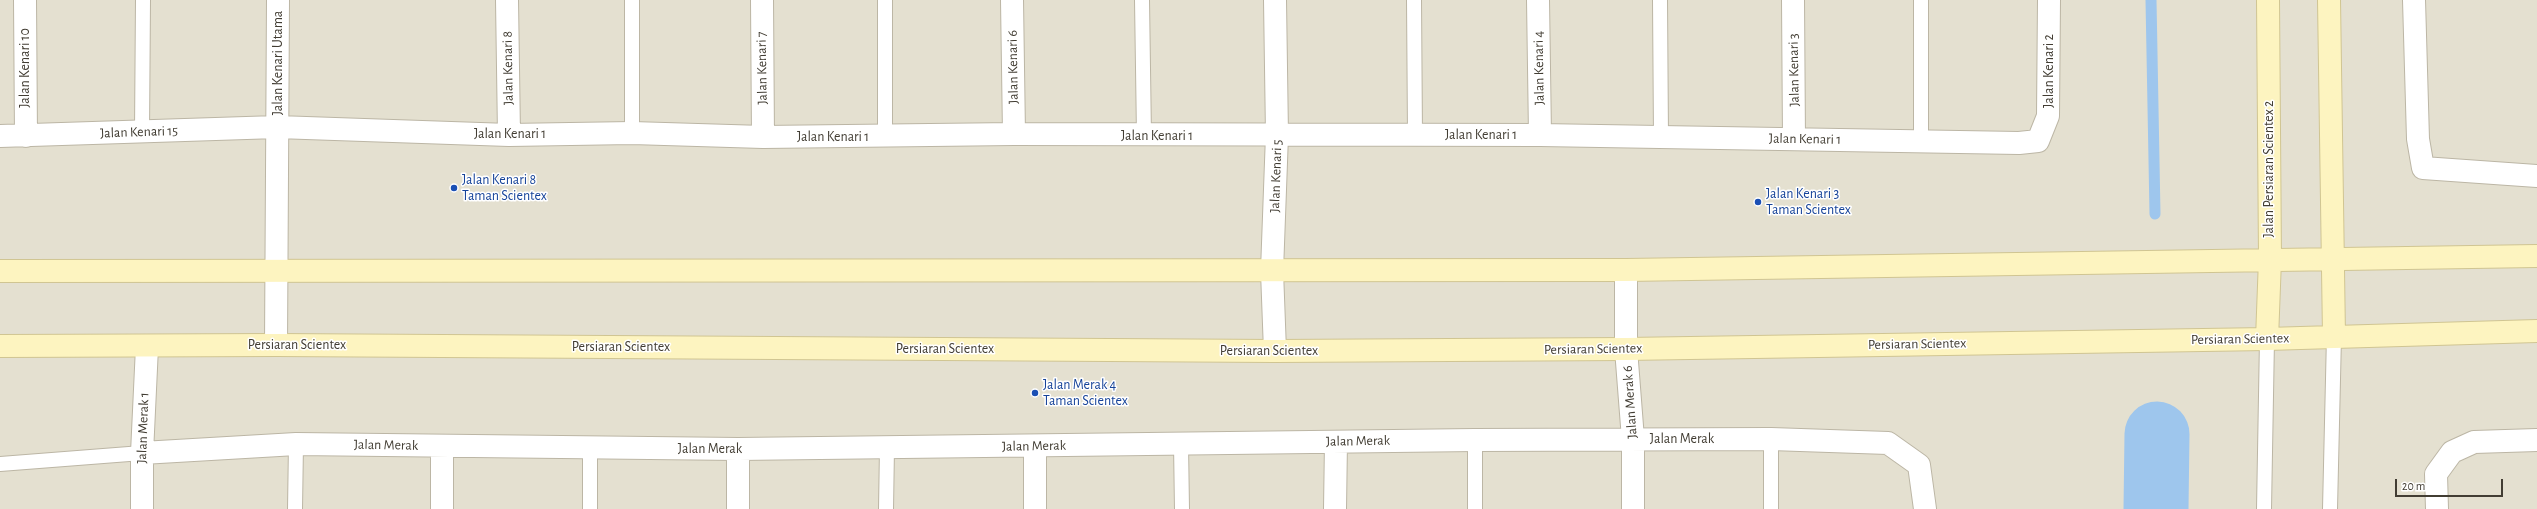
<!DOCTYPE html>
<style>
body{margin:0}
#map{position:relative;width:2537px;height:509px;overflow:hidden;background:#f1eee2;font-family:"Alegreya Sans",sans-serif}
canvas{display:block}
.scale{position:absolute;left:2395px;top:479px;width:108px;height:18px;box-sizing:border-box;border:2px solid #423d33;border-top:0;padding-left:5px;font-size:12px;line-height:14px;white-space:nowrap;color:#423d33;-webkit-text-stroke:3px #fff;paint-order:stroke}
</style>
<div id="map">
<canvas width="2537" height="509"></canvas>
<div class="scale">20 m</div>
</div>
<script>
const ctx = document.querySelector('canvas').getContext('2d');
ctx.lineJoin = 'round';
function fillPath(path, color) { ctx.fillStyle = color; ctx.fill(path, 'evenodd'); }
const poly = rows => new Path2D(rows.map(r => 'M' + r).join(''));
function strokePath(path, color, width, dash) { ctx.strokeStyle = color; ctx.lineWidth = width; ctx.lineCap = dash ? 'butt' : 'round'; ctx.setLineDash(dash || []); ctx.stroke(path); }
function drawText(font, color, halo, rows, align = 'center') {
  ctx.font = font + ' "Alegreya Sans",sans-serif'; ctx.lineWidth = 3; ctx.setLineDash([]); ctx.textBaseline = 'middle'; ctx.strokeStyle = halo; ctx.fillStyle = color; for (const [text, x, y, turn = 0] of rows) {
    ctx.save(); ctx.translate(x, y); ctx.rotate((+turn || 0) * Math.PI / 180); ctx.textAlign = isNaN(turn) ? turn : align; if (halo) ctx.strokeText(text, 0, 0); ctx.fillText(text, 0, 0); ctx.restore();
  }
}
fillPath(poly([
 [0,0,2537,0,2537,509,0,509]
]), '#e4e0d0');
strokePath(poly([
 [2151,0,2155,214]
]), '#9ec6ed', 11);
strokePath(poly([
 [2156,509,2157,434]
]), '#9ec6ed', 65);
const lane = poly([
 [632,0,632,133],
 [885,0,885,137],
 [1142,0,1144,136],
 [1414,0,1415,135],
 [1660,0,1661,137],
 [1921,0,1921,140],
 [142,132,143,0],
 [1181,444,1182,509],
 [0,464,142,453],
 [295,509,296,444],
 [590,509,590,448],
 [886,509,887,448],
 [1475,509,1475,440],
 [1771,509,1771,439],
 [2264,509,2267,339],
 [2330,509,2334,336]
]);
const street = poly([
 [25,0,26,136],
 [507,0,509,135],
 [762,0,763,137],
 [1012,0,1014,134],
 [1538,0,1540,135],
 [1793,0,1794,139],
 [2414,0,2418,139,2423,168,2537,176],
 [0,136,277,127,509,135,632,133,763,137,1014,134,1540,135,2019,143,2038,141,2048,116,2049,0],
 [1626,270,1626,349,1633,439,1633,509],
 [276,345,278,0],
 [1275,351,1272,271,1277,135,1275,0],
 [1035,446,1035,509],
 [142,453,296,444,738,449,1475,440,1771,439,1888,443,1919,465,1925,509],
 [142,509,142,453,147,347],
 [442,509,442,446],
 [738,509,738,449],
 [1335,509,1336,442],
 [2437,509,2436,474,2452,452,2474,442,2537,440]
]);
const secondary = poly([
 [2329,0,2334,336],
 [0,271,1626,270,2537,256],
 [2267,339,2270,259,2268,0],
 [0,346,276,345,1275,351,1626,349,2267,339,2537,331]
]);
strokePath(lane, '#bcb6a5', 16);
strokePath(street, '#bcb6a5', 24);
strokePath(secondary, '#d0c592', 24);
strokePath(lane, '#fff', 14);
strokePath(street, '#fff', 22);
strokePath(secondary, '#fdf4c0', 22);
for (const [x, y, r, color] of [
 [454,188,4,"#1a4fb4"],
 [1758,202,4,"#1a4fb4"],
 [1035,393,4,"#1a4fb4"]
]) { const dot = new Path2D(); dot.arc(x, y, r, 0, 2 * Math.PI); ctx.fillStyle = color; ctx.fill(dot); strokePath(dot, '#fff', 1.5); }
drawText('14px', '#423d33', '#fff', [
 ["Jalan Kenari Utama",278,63,-90],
 ["Jalan Kenari 6",1013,67,-91],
 ["Jalan Kenari 10",25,68,-90],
 ["Jalan Kenari 8",508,68,-91],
 ["Jalan Kenari 7",762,68,-91],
 ["Jalan Kenari 4",1539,68,-91],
 ["Jalan Kenari 3",1794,70,-91],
 ["Jalan Kenari 2",2049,71,-90],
 ["Jalan Kenari 15",139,132,-2],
 ["Jalan Kenari 1",510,134],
 ["Jalan Kenari 1",1481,135],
 ["Jalan Kenari 1",1157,136],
 ["Jalan Kenari 1",833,137],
 ["Jalan Kenari 1",1805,139,1],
 ["Jalan Persiaran Scientex 2",2269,169,-90],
 ["Jalan Kenari 5",1276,176,-88],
 ["Persiaran Scientex",2240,339,-1],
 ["Persiaran Scientex",1917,344,-1],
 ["Persiaran Scientex",297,345],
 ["Persiaran Scientex",621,347],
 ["Persiaran Scientex",945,349],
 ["Persiaran Scientex",1593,349,-1],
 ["Persiaran Scientex",1269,351],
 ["Jalan Merak 6",1630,402,-94],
 ["Jalan Merak 1",143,428,-88],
 ["Jalan Merak",1682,439],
 ["Jalan Merak",1358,441,-1],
 ["Jalan Merak",386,445,1],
 ["Jalan Merak",1034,446,-1],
 ["Jalan Merak",710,449]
]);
drawText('14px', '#164399', '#fff', [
 ["Jalan Kenari 8",462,180],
 ["Taman Scientex",462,196],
 ["Jalan Kenari 3",1766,194],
 ["Taman Scientex",1766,210],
 ["Jalan Merak 4",1043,385],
 ["Taman Scientex",1043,401]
], 'left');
</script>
